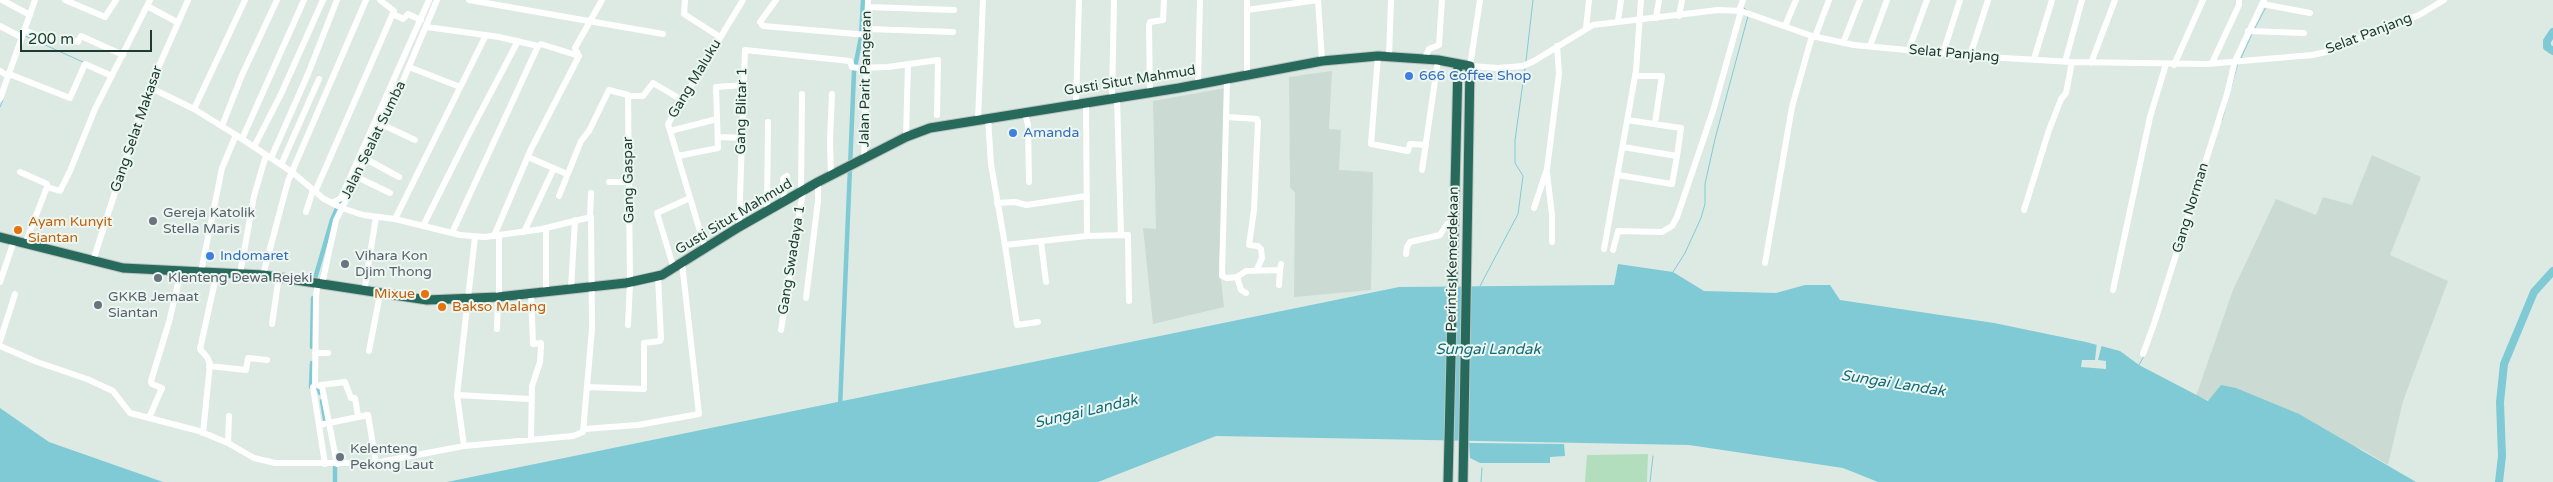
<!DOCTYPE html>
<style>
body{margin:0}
#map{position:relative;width:2553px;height:482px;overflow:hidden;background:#ddeae4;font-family:"Varela Round",sans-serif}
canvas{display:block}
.scale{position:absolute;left:20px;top:30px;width:132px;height:22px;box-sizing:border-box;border:2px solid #1d3b32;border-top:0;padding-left:6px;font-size:15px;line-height:18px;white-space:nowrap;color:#1d3b32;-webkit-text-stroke:4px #edf7f2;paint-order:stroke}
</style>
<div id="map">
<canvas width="2553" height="482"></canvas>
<div class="scale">200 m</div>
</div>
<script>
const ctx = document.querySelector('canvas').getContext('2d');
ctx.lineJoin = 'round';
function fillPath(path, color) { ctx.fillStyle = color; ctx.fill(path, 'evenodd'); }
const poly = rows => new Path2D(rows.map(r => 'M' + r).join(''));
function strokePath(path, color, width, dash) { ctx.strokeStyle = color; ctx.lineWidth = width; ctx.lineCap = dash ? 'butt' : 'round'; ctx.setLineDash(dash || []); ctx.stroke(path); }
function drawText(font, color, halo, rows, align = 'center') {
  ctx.font = font + ' "Varela Round",sans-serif'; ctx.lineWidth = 4; ctx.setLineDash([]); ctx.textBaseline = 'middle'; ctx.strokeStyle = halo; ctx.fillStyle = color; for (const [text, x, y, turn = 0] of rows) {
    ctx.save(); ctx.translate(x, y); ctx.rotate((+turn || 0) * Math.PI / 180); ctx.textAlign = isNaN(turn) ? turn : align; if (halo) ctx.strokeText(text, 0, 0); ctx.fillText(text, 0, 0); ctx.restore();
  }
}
fillPath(poly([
 [1332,71,1329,129,1341,130,1339,170,1373,172,1371,290,1294,297,1295,193,1290,187,1289,77],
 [1226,88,1225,187,1219,261,1224,307,1153,324,1143,228,1156,229,1153,101],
 [2372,155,2421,177,2390,255,2448,281,2403,401,2388,465,2362,449,2196,396,2233,290,2276,199,2316,215,2323,197,2352,205]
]), '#cbdad3');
fillPath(poly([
 [1648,454,1647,482,1585,482,1587,455]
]), '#b3debe');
fillPath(poly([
 [1618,264,1673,272,1704,291,1776,293,1805,285,1830,285,1840,300,1994,323,2086,342,2120,351,2139,365,2208,401,2221,385,2236,388,2299,414,2416,482,1878,482,1843,468,1689,445,1216,436,1098,482,447,482,1399,287,1614,285],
 [0,408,49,442,163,482,0,482],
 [1469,443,1564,444,1565,456,1550,457,1550,463,1480,463,1470,458]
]), '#7fcad5');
fillPath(poly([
 [2097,342,2102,344,2098,360,2106,361,2106,369,2081,367,2082,360,2095,360]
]), '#ddeae4');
strokePath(poly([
 [1744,8,1749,12],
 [2255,28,2266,7],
 [25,36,83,62],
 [2241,58,2252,34],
 [1526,61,1533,0],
 [0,107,3,100],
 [2222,120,2238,63],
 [1673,272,1685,253,1701,218,1705,204,1705,184,1715,139,1748,16],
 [1480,286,1518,214,1523,176,1515,163,1515,140,1525,68],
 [2139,365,2144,356],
 [1481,482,1482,468],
 [1650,482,1653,456]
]), '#7fcad5', 1);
strokePath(poly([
 [314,282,332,220,342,197],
 [312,347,313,298],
 [312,363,311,387,319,389,320,393],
 [322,401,326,425],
 [840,407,854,72,861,37,863,0],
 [335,462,335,482]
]), '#7fcad5', 4.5);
strokePath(poly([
 [2553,32,2547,41,2547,47,2553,51],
 [2499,482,2502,456,2500,402,2504,364,2534,292,2553,271]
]), '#7fcad5', 8);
const highway = poly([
 [0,237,123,268,263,275,427,300,498,297,626,283,662,275,739,227,818,182,906,137,930,128,1179,88,1322,61,1378,56,1438,60,1470,66,1463,482],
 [1448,482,1458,64]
]);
strokePath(highway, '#bbc4c2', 11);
strokePath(poly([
 [2,0,30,15],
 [65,0,105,17,116,0],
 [469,0,663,34],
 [685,0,684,14,720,37],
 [776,0,760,22,763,26,868,35],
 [1247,0,1247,76],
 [1318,0,1322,61],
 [1480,0,1470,66,1498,68,1523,66,1534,61,1593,25,1718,10,1741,11,1812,36,1854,45,1970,56,2072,62,2207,64,2312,55,2326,52,2419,15,2444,0],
 [2262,4,2310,13],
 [147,6,177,22],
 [868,7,954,10],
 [1247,10,1318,0],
 [1739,11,1743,0],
 [393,14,403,19,408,14,421,20],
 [1679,16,1682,0],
 [1656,18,1659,0],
 [1618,21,1621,0],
 [0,26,21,37],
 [1785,26,1796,0],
 [427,27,499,37,538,46,541,44,579,56],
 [1586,28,1589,0],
 [868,29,953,32],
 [24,30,54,42],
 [2248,31,2304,33],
 [1815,37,1829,0],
 [67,38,78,42,81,36,123,55],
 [1843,43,1860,0],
 [1870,46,1887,0],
 [1909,49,1927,0],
 [1943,53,1960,0],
 [1378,56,1371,144,1408,151,1410,144,1426,145],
 [1970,56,1988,0],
 [1389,57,1391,0],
 [1425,58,1429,49,1439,45,1442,0],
 [2034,59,2052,0],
 [2065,62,2082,0],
 [2091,63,2115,0],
 [2212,63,2239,5,2239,0],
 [2174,65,2203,0],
 [409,67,460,87],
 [0,71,8,76],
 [9,74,70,98,85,64,112,76],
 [1635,76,1662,76,1655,123],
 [1227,79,1222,276,1227,278,1237,277,1246,271,1280,270,1281,264],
 [1198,84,1200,0],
 [1150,93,1149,26,1150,22,1163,20,1164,0],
 [629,96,643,96,653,83,682,100],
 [1117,98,1121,235],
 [0,99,35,0],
 [1112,99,1114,0],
 [1086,103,1087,236],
 [1076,104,1079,0],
 [194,109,245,0],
 [1025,113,1028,125,1029,182],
 [1227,117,1257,119,1258,121,1254,210,1249,245,1258,246,1261,249,1262,258,1256,271],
 [988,119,991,164,1005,245,1087,236,1128,235,1129,301],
 [978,120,983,0],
 [383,125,415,140],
 [222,126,242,75,277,0],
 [670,131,717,119],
 [719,137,742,138],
 [906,137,908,64],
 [242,139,304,0],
 [254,147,281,94,323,0],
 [1623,147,1677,156],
 [678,156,718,148,716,87,744,85],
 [528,157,567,174],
 [271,158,308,74,337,0],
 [366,159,399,177],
 [864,159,868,0],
 [281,165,319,79],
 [1422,170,1438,60],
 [20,172,47,184,47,187],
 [1547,173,1552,215,1552,242],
 [831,175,830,141,832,94],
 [1618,175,1672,184,1677,156,1681,128,1627,120],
 [357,177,390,193],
 [609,182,629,182],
 [315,192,394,11,380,0],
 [801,192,802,94],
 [559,196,581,141,589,131,609,90,628,95,630,283,628,325],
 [784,201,783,179,787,176],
 [332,203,341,198,429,0],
 [997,203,1015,202,1026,205,1087,196],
 [1534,208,1547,169,1559,74,1557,46],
 [2024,210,2049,130,2061,99,2066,93,2072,62],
 [767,211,768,122],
 [306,212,313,190],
 [590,217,591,193],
 [395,219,486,35],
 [423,226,468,136,518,41],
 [739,227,745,50,850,61,852,67,858,68,888,67,938,60,937,115],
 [524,232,554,168],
 [452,233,538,46],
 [494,236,531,149,579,56,575,48,602,0],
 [499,236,499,297],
 [1041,242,1046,282],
 [25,244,47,187,60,191,70,171,95,109,150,0],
 [1005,245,1017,325,1038,322],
 [705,248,668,124,743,0],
 [1604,249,1636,71,1641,0],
 [1613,250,1618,231,1662,232,1672,226,1677,217,1713,111,1741,11],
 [1406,254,1407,247,1410,242,1440,235,1447,224,1452,222],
 [93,261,145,98,188,0],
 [1765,263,1792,107,1812,36],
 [674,269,657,213,690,198],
 [201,272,222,168,236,135],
 [240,274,254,196,266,155],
 [263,275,288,181,366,0],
 [1237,277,1241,290,1246,293],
 [0,282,14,241],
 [320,284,317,288,316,297,315,384,322,387,337,464],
 [322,284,336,220,391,109,437,0],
 [1279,285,1280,270],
 [571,289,575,220],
 [2113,290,2150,117,2166,64],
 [364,292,376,217],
 [546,292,546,228],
 [531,294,533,344,541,343,541,347,540,362,532,386,531,440],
 [806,298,818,201,818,182],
 [272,324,279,276],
 [497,329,498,297],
 [781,330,803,191],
 [0,341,15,294],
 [0,346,37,362,87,379,113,391,130,413,199,431,228,443,254,458,275,463,375,463,464,446,573,436,583,432,592,329,591,217,542,229,485,237,460,235,395,219,363,215,342,208,324,199,292,172,236,135,194,109,149,87],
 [369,351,380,294],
 [315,353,328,353],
 [2143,354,2154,324,2227,94,2235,61,2264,0],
 [209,366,246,370,248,358,267,360],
 [315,385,313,387,325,464],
 [321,385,345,382,351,398,355,398,358,416],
 [587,387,644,389,644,343,660,341,661,339,658,276],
 [457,395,530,399],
 [149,418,162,388,152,384,151,381,169,322,181,271],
 [319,425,368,415,376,463],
 [584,429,638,425,699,414,682,263],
 [203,433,210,364,207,357,200,349,217,272],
 [228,443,229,416],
 [464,446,457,395,475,237]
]), '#fff', 6);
strokePath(highway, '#27695a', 9);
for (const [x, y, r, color] of [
 [1409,76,5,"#3f7fe0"],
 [1013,133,5,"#3f7fe0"],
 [153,221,5,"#6b7280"],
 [18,230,5,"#e8710a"],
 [210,256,5,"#3f7fe0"],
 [345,264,5,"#6b7280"],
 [158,278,5,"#6b7280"],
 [425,294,5,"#e8710a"],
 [98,305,5,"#6b7280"],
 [442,307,5,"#e8710a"],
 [340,457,5,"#6b7280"]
]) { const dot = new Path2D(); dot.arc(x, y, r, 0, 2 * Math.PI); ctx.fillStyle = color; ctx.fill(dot); strokePath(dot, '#edf7f2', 2); }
drawText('14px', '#1d3b32', '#edf7f2', [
 ["Selat Panjang",2369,34,-21],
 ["Selat Panjang",1954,54,5],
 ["Gang Maluku",695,79,-59],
 ["Jalan Parit Pangeran",866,79,-89],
 ["Gusti Situt Mahmud",1130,81,-9],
 ["Gang Blitar 1",742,111,-89],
 ["Gang Selat Makasar",137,129,-71],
 ["Jalan Sealat Sumba",374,140,-64],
 ["Gang Gaspar",629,180,-91],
 ["Gang Norman",2191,208,-73],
 ["Gusti Situt Mahmud",734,217,-31],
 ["Perintis Kemerdekaan",1453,259,-89],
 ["Gang Swadaya 1",792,260,-81]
]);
drawText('14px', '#366cbe', '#edf7f2', [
 ["666 Coffee Shop",1419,76],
 ["Amanda",1023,133],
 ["Indomaret",220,256]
], 'left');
drawText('14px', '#5b616d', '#edf7f2', [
 ["Gereja Katolik",163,213],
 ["Stella Maris",163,229],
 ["Vihara Kon",355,256],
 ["Djim Thong",355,272],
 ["Klenteng Dewa Rejeki",168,278],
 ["GKKB Jemaat",108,297],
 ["Siantan",108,313],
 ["Kelenteng",350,449],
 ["Pekong Laut",350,465]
], 'left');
drawText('14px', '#c56008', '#edf7f2', [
 ["Ayam Kunyit",28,222],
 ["Siantan",28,238],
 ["Mixue",415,294,"right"],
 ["Bakso Malang",452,307]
], 'left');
drawText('italic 15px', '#136c7a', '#edf7f2', [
 ["Sungai Landak",1488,350],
 ["Sungai Landak",1893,384,9],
 ["Sungai Landak",1086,412,-13]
]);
</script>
